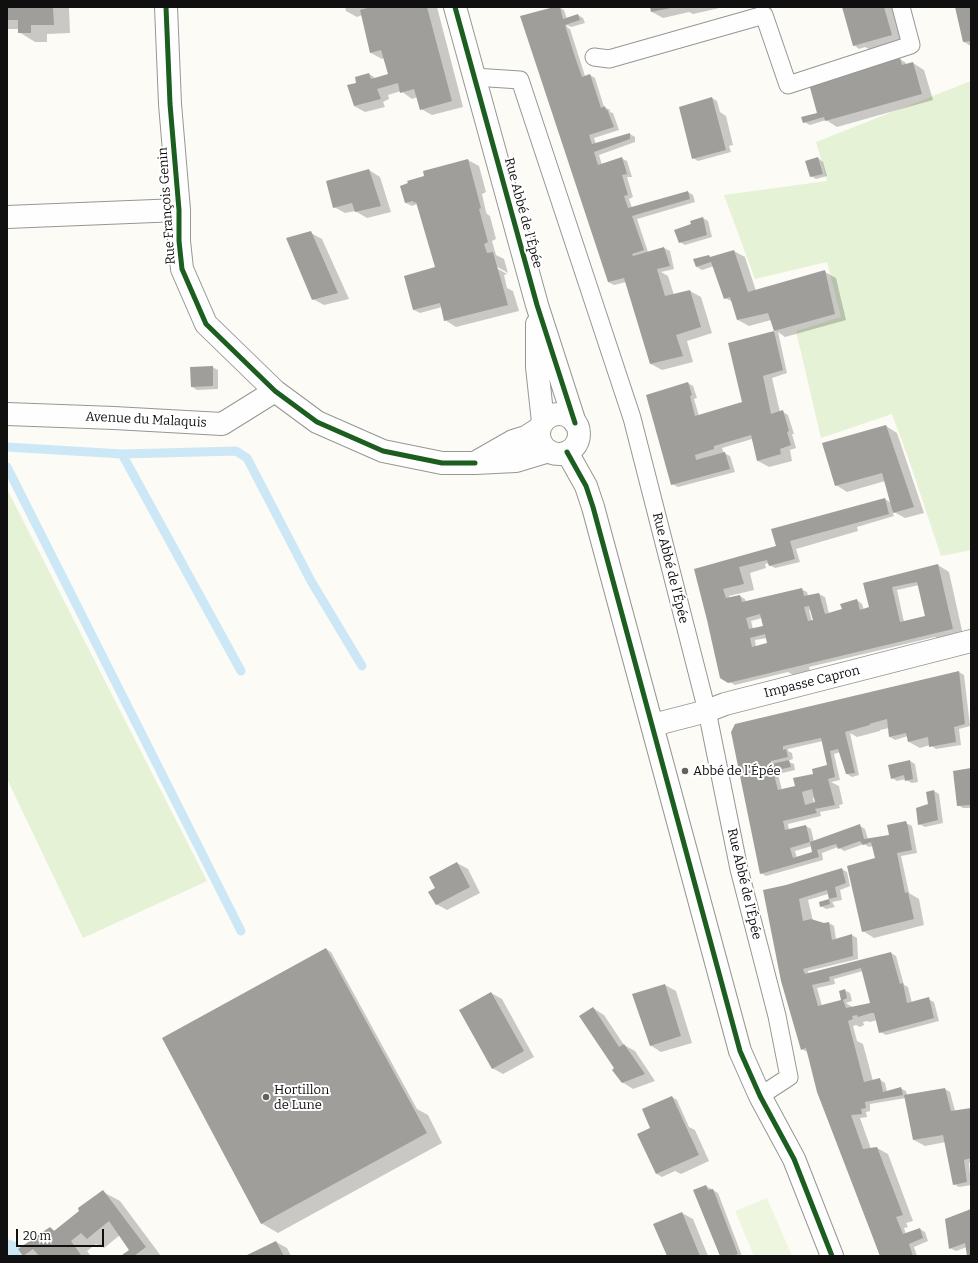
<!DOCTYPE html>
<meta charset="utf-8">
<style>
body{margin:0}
#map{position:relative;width:978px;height:1263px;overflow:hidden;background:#fcfbf6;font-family:Bitter,serif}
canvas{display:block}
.frame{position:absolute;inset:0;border:8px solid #101010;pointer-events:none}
.scale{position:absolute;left:16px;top:1229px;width:88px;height:18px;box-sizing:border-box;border:2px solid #101010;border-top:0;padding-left:5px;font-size:12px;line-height:14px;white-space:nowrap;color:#101010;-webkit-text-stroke:3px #fff;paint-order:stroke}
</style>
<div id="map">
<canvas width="978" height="1263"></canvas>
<div class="frame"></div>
<div class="scale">20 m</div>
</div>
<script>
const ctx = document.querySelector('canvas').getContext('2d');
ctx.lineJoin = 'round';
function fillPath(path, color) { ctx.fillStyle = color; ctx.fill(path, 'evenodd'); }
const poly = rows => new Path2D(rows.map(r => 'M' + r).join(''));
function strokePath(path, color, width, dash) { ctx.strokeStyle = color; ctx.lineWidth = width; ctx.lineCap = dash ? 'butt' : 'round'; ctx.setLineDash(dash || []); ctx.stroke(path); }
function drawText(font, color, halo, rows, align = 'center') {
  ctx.font = font + ' Bitter,serif'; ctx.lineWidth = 4; ctx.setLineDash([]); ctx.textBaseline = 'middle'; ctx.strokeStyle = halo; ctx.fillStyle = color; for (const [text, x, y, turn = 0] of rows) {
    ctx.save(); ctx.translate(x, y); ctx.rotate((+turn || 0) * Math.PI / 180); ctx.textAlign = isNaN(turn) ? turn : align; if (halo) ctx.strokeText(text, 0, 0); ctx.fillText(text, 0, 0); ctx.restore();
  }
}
fillPath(poly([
 [971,81,971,550,941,556,910,463,892,414,821,438,796,331,841,317,827,262,755,279,724,195,827,181,816,142],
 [7,489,207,881,83,938,7,779]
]), '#e5f2d6');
fillPath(poly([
 [767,1198,792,1256,754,1256,735,1211]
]), '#eff6df');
fillPath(poly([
 [7,7,69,7,70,33,47,34,47,42,35,42,19,32,19,29,7,29],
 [345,7,437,7,463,107,432,115,421,109,417,97,412,99,401,91,388,95,389,99,383,102,385,107,365,112,354,106,359,83,369,74,374,77,375,79,389,74,384,58,382,59,371,53,362,15,357,17,346,11],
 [559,7,564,10,567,19,578,15,583,18,585,23,571,27,567,25,567,27,570,29,585,76,590,75,595,78,604,107,610,110,610,112,613,113,619,130,594,138,596,144,630,134,635,137,635,142,599,155,602,165,621,158,627,161,632,177,627,177,633,197,629,199,632,208,688,192,693,195,695,202,637,219,648,252,664,248,670,251,674,269,661,272,668,276,674,295,690,291,701,297,712,333,687,341,693,362,662,370,651,364,626,282,614,285,608,282],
 [651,7,724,7,693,14,689,12,663,18,652,12],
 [843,7,893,7,902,41,871,50,865,47,859,49,854,45],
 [956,7,971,7,971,46,964,42],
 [900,59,906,63,906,65,913,63,924,70,933,100,837,127,826,120,810,125,804,122],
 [712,98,717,101,720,112,726,116,733,145,729,146,731,152,698,161,693,158],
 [818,158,823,162,827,176,816,179,811,176],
 [468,160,479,166,486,192,482,194,486,212,487,214,490,216,496,239,492,241,496,255,504,259,508,273,494,265,493,266,507,274,504,275,507,288,513,291,519,311,456,327,445,320,442,307,420,313,414,310,436,268,417,204,412,206,406,203,401,186],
 [369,170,380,177,391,212,367,218,355,211,345,213,334,207],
 [703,218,708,221,712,237,685,245,680,242,692,225],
 [311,233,322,239,349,299,324,305,313,299],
 [734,251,745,257,756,291,825,272,836,278,846,320,785,337,778,332,787,373,772,378,780,412,783,412,788,415,794,434,792,434,796,448,790,450,792,461,769,467,758,461,752,439,722,448,724,453,730,456,735,472,678,487,672,484,688,383,693,386,697,398,694,399,699,416,743,403,729,344,775,332,771,320,749,326,738,320,733,302,725,298,714,266,702,270,697,267,709,256,711,258],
 [212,367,218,370,218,389,197,390,192,387],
 [886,426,897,433,924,513,905,518,892,511,894,516,857,527,858,531,796,549,800,562,775,568,769,565,769,563,765,564,766,568,750,573,754,590,729,596,730,598,740,596,745,599,746,602,801,589,807,592,808,596,819,594,825,597,829,614,843,610,857,600,862,604,864,610,870,608,864,583,938,565,949,572,963,635,941,640,935,637,809,667,810,672,793,675,788,672,735,685,721,677,696,569,777,546,885,499,891,503,885,481,847,492,836,485],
 [919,585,927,618,904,622,897,590],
 [811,609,815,621,812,621,809,610],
 [762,618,764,626,753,629,751,621],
 [767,638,768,644,756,647,755,640],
 [959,672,964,675,970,726,959,729,961,745,936,749,930,745,920,748,909,742,908,736,895,740,890,737,889,728,880,730,880,731,857,737,850,733,859,775,852,777,847,774,840,752,834,754,840,780,831,782,839,786,843,804,839,805,840,808,820,812,821,816,788,824,789,830,806,826,811,829,814,842,860,826,865,829,868,839,890,835,906,823,912,826,913,831,917,853,901,856,909,893,919,899,924,925,874,938,863,931,878,858,873,846,869,847,864,844,844,851,838,847,822,853,823,860,766,876,761,873,732,732],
 [823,741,828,766,797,787,782,790,778,774,795,770,794,764,787,761,793,759,792,753,788,751,788,749],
 [815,797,818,803,814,803,813,798],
 [812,846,813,853,797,858,795,851],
 [910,761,915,764,918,782,912,783,906,780,906,779,897,781,892,778],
 [971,769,971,808,963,808,958,805],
 [934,791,939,794,943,823,925,827,919,824,930,804],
 [457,863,468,869,480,893,447,910,436,904],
 [842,869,847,872,850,886,840,890,842,900,832,902,835,907,826,909,821,906,820,903,830,899,828,894,808,900,813,921,824,924,829,923,834,926,836,939,852,935,857,938,858,959,808,971,809,974,891,953,896,956,904,985,908,987,912,1003,928,999,934,1002,939,1021,886,1035,880,1032,877,1020,870,1022,867,1021,863,1022,864,1025,860,1027,856,1025,853,1026,857,1041,863,1044,873,1081,879,1079,885,1083,887,1092,900,1088,906,1091,907,1095,945,1089,950,1092,955,1111,971,1109,971,1162,969,1163,971,1185,959,1187,954,1184,946,1142,925,1146,914,1140,906,1098,870,1104,870,1111,866,1112,867,1117,860,1118,871,1149,877,1148,888,1154,913,1221,906,1223,908,1227,904,1228,906,1234,920,1229,925,1232,928,1241,914,1247,917,1256,880,1256,807,1052,802,1049,795,883],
 [863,971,871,1004,854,1008,846,1003,852,1001,850,993,844,990,842,999,844,1000,822,1006,817,988,835,984,834,979],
 [326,949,331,952,417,1109,428,1115,442,1143,278,1233,261,1223],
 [665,985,676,991,692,1043,661,1052,650,1045],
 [491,993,502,999,534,1057,503,1074,492,1068],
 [593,1008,604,1015,624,1045,635,1051,655,1081,633,1089,622,1082,616,1068],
 [672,1097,677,1100,689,1127,695,1130,709,1161,681,1174,675,1171,662,1177,657,1174,652,1130],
 [706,1186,718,1193,742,1256,721,1256],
 [103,1192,120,1201,161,1256,125,1256,130,1250,120,1235,104,1248,96,1244,87,1251,91,1256,25,1256,23,1255,50,1228,55,1231],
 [971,1210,971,1256,968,1256,967,1247,956,1251,950,1248],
 [682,1213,693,1219,708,1256,668,1256],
 [276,1242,287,1248,291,1256,247,1256]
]), '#0003');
strokePath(poly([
 [7,447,122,454,236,451,247,458,311,581,362,666],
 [122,454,241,671],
 [7,467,241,931]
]), '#cce7f6', 9);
strokePath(poly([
 [7,1255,8,1256]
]), '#cce7f6', 31);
fillPath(poly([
 [7,7,53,7,54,25,31,25,31,33,18,33,18,20,7,20],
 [371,7,427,7,452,101,420,110,414,89,400,93,398,83,377,89,381,99,354,106,347,85,356,83,355,77,369,73,371,79,388,74,381,50,370,53,360,10],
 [554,7,560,7,563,19,578,14,580,20,565,25,574,54,582,77,590,74,601,108,605,106,606,110,607,109,614,127,589,135,592,144,630,133,630,139,594,152,598,165,622,157,627,174,622,175,628,195,624,196,628,208,688,191,690,199,632,216,644,250,632,254,633,256,664,247,670,266,657,269,665,296,690,290,701,327,676,335,683,356,650,364,624,278,608,282,520,16],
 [650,7,671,7,671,8,651,12],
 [842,7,884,7,892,35,853,46],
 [955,7,971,7,971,41,963,42],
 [900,58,902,65,913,62,922,94,825,121,824,117,803,123,801,117,817,113,809,84],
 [712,97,726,150,692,159,679,107],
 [818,157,823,174,810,177,805,161],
 [468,159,481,208,479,209,488,242,484,244,487,253,493,252,508,305,444,321,440,303,413,310,404,276,435,267,416,202,414,203,413,201,405,203,400,186,408,183,407,181,424,176,423,171],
 [369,169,381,206,355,212,352,203,333,208,326,181],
 [703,217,707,235,679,243,674,230,691,224,690,221],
 [311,231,338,293,312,300,286,238],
 [734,250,748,292,825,270,835,314,774,331,768,313,737,320,730,297,724,299,711,262,696,267,693,259,709,255,710,257],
 [774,331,783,370,763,376,771,414,783,410,789,431,787,432,791,445,780,449,781,454,757,461,751,435,714,446,714,449,695,455,696,460,725,452,730,469,671,485,646,395,688,382,692,395,690,396,695,416,742,402,728,343],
 [213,366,213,386,191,387,190,367],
 [886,425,914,507,893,513,882,473,835,486,822,443],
 [885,498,889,514,790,541,795,559,769,566,767,560,739,567,744,584,723,589,726,598,740,595,742,602,802,588,804,596,819,593,825,614,842,609,840,604,857,599,860,610,869,607,863,583,938,564,953,629,728,683,720,678,707,620,694,569,776,546,771,529],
 [917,582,925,616,900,622,892,587],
 [809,606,813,620,808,621,804,607],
 [760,614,763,626,749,629,746,618],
 [765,634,767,643,752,647,750,638],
 [959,671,965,724,954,727,956,742,929,747,928,737,908,742,906,733,889,737,887,719,869,724,870,725,845,732,855,773,846,774,838,749,830,751,835,777,828,779,835,805,815,809,817,813,783,821,785,830,806,825,810,842,790,848,793,858,812,852,810,842,860,824,864,839,889,835,887,825,906,821,908,827,912,850,897,853,905,893,908,892,914,919,862,932,847,866,875,858,871,842,863,845,860,841,838,849,836,844,817,850,819,857,760,874,731,732,735,724],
 [821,738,827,765,812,769,813,774,793,778,795,786,778,790,773,771,791,767,789,760,771,764,771,761,788,757,786,749,783,750,783,746],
 [812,789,815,802,805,805,802,792],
 [910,760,913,779,905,781,904,775,891,779,888,765],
 [971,768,971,805,957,806,953,771],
 [934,790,938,820,918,825,916,808,928,804,926,792],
 [457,862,470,887,436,905,428,892,435,888,429,877],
 [842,868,846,883,835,887,837,897,829,899,827,890,799,899,803,921,811,919,824,923,829,922,832,940,852,934,853,956,803,969,805,974,891,952,900,984,903,983,907,1003,929,997,934,1018,879,1033,874,1013,871,1013,858,1017,857,1015,852,1016,853,1019,848,1021,864,1082,880,1078,883,1092,901,1087,903,1095,865,1102,866,1108,861,1109,862,1114,851,1115,863,1149,877,1147,903,1215,896,1217,903,1234,920,1228,923,1238,909,1244,913,1256,880,1256,817,1092,806,1048,801,1050,781,981,763,890,786,885],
 [861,968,870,1003,846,1008,843,1000,847,998,845,989,839,991,841,1000,818,1006,812,985,830,981,829,977],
 [829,899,830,904,820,907,819,902],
 [326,948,427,1133,261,1224,162,1038],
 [665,984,681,1036,650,1046,632,994],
 [491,992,524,1051,492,1069,459,1010],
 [593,1007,619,1047,624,1044,645,1074,622,1083,612,1070,614,1068,579,1016],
 [945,1088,951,1111,971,1108,971,1158,964,1160,967,1182,953,1185,943,1135,913,1140,904,1095],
 [672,1096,699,1155,656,1174,637,1134,650,1128,642,1109],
 [706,1185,708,1190,713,1189,738,1254,731,1256,720,1256,693,1190],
 [103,1190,146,1247,134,1256,123,1256,122,1255,129,1250,109,1221,87,1239,81,1233,71,1241,81,1255,80,1256,39,1256,33,1249,23,1256,18,1249,50,1227,54,1231,79,1211,78,1208],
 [971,1209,971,1256,967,1256,965,1243,949,1249,945,1219],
 [682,1212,700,1256,667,1256,653,1224],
 [276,1241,284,1256,245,1256]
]), '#a09e9b');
const lane = poly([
 [594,57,609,59,764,15,788,85,911,45,901,7],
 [474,77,520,80,632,418,707,711,739,869,777,1016,789,1077,760,1096]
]);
const street = poly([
 [166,7,170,104,179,210,179,241,182,269,206,324,275,391,317,422,383,451,442,463,475,463,516,461,549,451],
 [455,7,537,305,575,423],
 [7,217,179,210],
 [537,324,537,367,543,422],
 [7,414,114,418,222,424,275,391],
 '539 434a20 20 0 1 1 40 0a20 20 0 1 1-40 0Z',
 [567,452,586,486,593,507,740,1051,760,1096,794,1159,832,1256],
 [478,461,513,441,526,437,540,428],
 [653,725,707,711,725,704,971,641]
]);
strokePath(lane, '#969694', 19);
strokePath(street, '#969694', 24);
strokePath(lane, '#fffefe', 17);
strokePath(street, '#fffefe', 22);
strokePath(poly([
 [166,7,170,104,179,210,179,241,182,269,206,324,275,391,317,422,383,451,442,463,475,463],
 [455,7,537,305,575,423],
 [567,452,586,486,593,507,740,1051,760,1096,794,1159,832,1256]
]), '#1b5e20', 5);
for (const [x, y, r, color] of [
 [685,771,4,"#636260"],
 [266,1097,4,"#636260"]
]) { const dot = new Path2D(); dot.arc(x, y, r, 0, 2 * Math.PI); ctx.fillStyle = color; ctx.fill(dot); strokePath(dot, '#fff', 1.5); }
drawText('13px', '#101010', '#fff', [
 ["Rue François Genin",167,206,-94],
 ["Rue Abbé de l'Épée",523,213,75],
 ["Avenue du Malaquis",146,420,3],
 ["Rue Abbé de l'Épée",670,568,76],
 ["Impasse Capron",812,682,-14],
 ["Rue Abbé de l'Épée",744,884,77]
]);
drawText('13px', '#101010', '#fff', [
 ["Abbé de l'Épée",693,771],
 ["Hortillon",274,1090],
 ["de Lune",274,1105]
], 'left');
</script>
